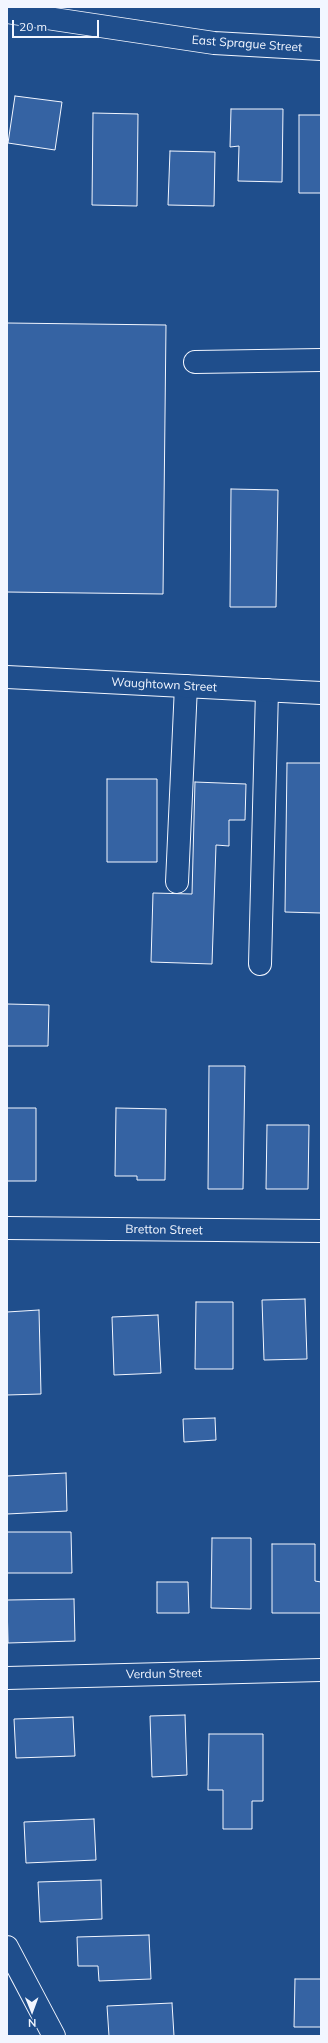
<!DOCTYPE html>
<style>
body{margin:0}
#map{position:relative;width:328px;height:2043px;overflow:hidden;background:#1f4e8c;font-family:Mulish,sans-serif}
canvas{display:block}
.frame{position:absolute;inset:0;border:8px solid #f2f6ff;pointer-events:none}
.north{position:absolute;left:12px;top:1991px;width:40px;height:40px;-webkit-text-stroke:3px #1f4e8c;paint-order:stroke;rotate:179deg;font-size:11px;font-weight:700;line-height:16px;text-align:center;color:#f2f6ff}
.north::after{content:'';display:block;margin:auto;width:14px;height:18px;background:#f2f6ff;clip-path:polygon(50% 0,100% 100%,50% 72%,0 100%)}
.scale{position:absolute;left:12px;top:20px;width:87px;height:18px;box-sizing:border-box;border:2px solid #f2f6ff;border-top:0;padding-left:5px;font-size:12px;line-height:14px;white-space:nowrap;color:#f2f6ff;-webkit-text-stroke:3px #1f4e8c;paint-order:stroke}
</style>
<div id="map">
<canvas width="328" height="2043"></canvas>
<div class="frame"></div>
<div class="north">N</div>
<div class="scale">20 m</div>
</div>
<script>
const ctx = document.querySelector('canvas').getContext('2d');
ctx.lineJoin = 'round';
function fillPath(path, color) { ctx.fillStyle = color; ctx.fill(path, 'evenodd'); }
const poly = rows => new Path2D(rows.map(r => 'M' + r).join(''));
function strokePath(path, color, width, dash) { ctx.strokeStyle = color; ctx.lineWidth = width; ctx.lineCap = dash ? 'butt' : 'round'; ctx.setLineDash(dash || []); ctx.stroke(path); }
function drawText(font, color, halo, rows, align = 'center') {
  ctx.font = font + ' Mulish,sans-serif'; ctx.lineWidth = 3; ctx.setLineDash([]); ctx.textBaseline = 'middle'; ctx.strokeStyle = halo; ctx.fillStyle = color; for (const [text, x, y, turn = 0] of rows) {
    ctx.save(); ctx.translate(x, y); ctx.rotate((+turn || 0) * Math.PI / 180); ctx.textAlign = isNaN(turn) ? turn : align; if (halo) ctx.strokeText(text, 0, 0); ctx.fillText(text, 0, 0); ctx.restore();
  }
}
const building = poly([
 [15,96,62,102,55,150,8,143,15,96],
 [231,109,283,109,282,182,238,181,239,146,230,147,231,109],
 [93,113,138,114,137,206,92,205,93,113],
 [299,115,321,115,321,193,299,193,299,115],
 [170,151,215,152,214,206,168,205,170,151],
 [7,323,166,325,163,594,7,592,7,323],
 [231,489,278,490,276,607,230,607,231,489],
 [287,763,321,763,321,913,285,912,287,763],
 [107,779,157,779,157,862,107,862,107,779],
 [195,782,246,784,245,820,229,820,229,846,216,845,212,964,151,962,153,893,192,894,195,782],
 [7,1004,49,1005,48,1046,7,1046,7,1004],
 [209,1066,245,1066,243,1189,208,1189,209,1066],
 [7,1108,36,1108,36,1181,7,1181,7,1108],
 [116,1108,166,1109,165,1180,137,1180,137,1176,115,1176,116,1108],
 [267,1125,309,1125,308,1189,266,1189,267,1125],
 [305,1299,307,1359,264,1360,262,1300,305,1299],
 [196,1302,233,1302,233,1369,195,1369,196,1302],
 [39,1310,41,1394,7,1395,7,1312,39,1310],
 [158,1315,161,1373,114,1375,112,1317,158,1315],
 [215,1418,216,1440,184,1442,183,1419,215,1418],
 [66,1473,67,1511,7,1514,7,1476,66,1473],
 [7,1532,71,1532,72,1573,7,1573,7,1532],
 [212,1538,251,1538,251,1609,211,1608,212,1538],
 [272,1544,315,1544,315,1581,321,1582,321,1613,272,1613,272,1544],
 [157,1582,188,1582,189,1613,157,1613,157,1582],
 [74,1599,75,1641,8,1643,7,1600,74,1599],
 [185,1715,187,1775,152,1777,150,1716,185,1715],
 [73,1717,75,1756,16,1758,14,1719,73,1717],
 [209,1734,263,1734,263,1801,252,1801,252,1829,223,1829,223,1790,208,1790,209,1734],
 [94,1819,96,1860,26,1863,24,1822,94,1819],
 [101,1880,102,1919,40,1922,38,1882,101,1880],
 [149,1935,151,1979,99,1981,98,1966,78,1966,77,1937,149,1935],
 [295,1979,321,1979,321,2027,294,2027,295,1979],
 [172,2003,174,2036,109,2036,107,2006,172,2003]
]);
fillPath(building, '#3563a3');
strokePath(building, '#f2f6ff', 1);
const minor = poly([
 [7,12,214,43,321,49],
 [195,362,321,360],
 [177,882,186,686],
 [260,964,267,690],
 [7,1228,321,1231],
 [7,1678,321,1670],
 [7,1947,54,2036]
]);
const major = poly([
 [7,677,321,693]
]);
strokePath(minor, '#f2f6ff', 24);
strokePath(major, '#f2f6ff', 24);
strokePath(minor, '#1f4e8c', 22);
strokePath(major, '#1f4e8c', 22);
drawText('12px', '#f2f6ff', '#1f4e8c', [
 ["East Sprague Street",247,44,4],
 ["Waughtown Street",164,685,3],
 ["Bretton Street",164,1230,1],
 ["Verdun Street",164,1674,-1]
]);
</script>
